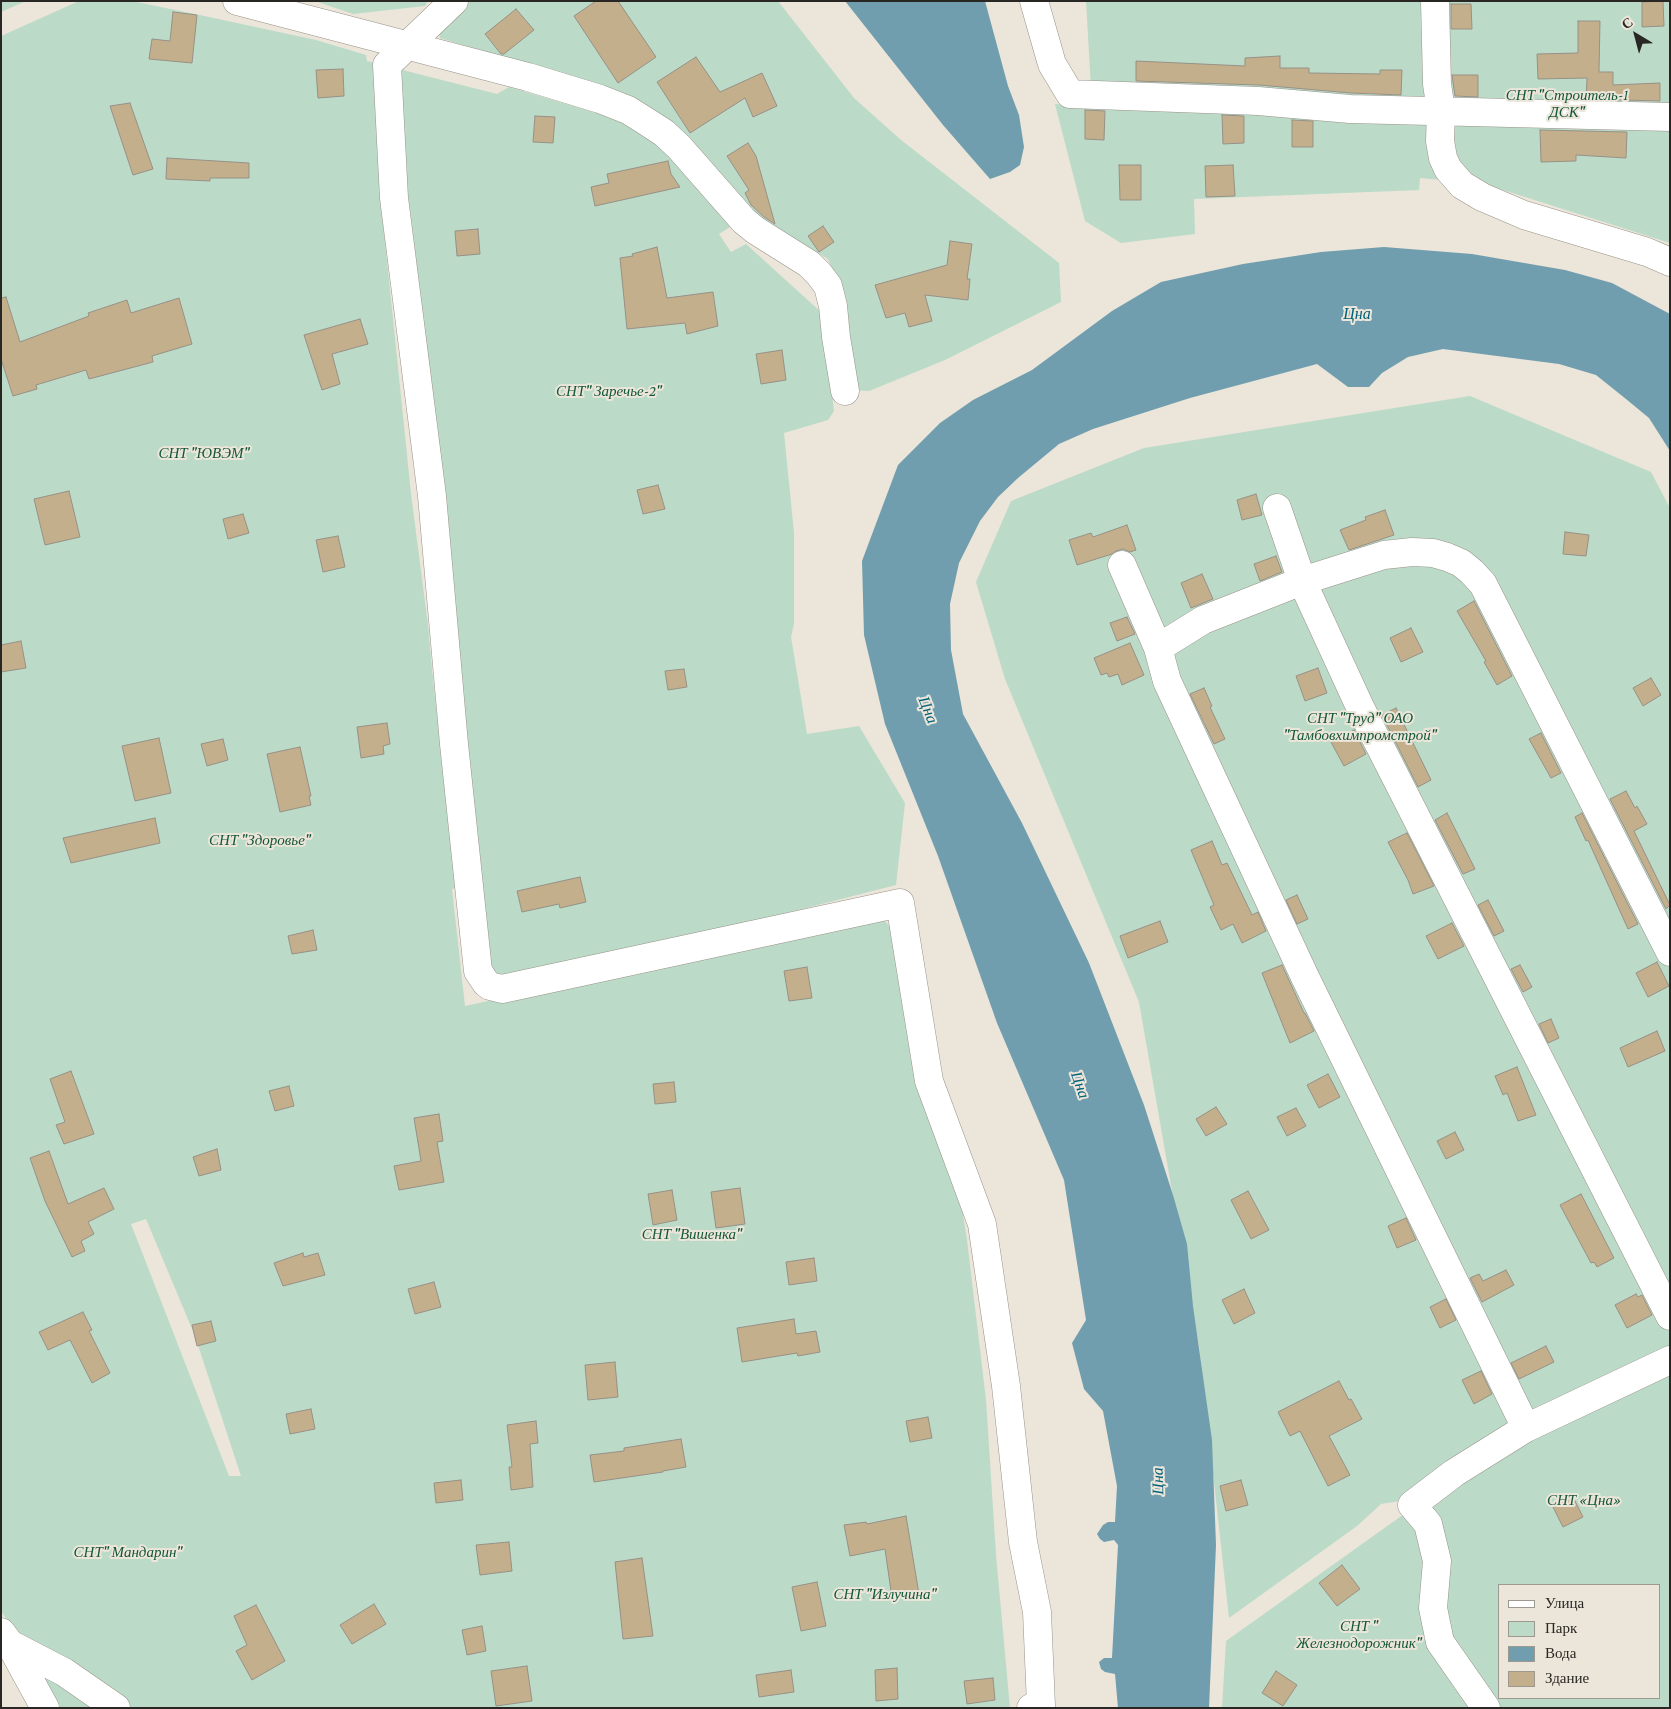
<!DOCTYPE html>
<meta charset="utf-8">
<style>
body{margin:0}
#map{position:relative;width:1671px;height:1709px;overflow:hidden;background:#ebe5da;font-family:"Crimson Pro",serif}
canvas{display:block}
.frame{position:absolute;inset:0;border:2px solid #292723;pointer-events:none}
.legend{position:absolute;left:1498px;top:1584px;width:162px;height:115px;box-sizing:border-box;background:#ebe5da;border:1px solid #9d9991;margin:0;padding:6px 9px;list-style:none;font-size:15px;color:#292723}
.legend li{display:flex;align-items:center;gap:10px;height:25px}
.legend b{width:25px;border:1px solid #9d9991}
.north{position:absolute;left:1611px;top:10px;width:50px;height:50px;-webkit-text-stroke:4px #ebe5da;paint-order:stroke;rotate:323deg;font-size:14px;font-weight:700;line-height:20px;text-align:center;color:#292723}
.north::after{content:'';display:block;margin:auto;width:18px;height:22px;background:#292723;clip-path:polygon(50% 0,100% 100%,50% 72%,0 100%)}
</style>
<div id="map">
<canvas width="1671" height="1709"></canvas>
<div class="frame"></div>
<ul class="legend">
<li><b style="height:6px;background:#fff"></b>Улица</li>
<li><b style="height:14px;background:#bbdbc8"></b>Парк</li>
<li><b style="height:14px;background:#719eae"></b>Вода</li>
<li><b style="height:14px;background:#c3af8b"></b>Здание</li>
</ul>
<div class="north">С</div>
</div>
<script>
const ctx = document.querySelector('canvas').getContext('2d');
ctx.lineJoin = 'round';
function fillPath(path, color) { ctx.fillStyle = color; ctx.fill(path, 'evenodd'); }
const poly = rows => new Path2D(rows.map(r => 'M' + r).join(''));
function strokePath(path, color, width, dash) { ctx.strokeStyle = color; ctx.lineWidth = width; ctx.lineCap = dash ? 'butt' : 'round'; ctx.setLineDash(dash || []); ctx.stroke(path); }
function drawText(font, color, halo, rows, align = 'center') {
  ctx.font = font + ' "Crimson Pro",serif'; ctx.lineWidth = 4; ctx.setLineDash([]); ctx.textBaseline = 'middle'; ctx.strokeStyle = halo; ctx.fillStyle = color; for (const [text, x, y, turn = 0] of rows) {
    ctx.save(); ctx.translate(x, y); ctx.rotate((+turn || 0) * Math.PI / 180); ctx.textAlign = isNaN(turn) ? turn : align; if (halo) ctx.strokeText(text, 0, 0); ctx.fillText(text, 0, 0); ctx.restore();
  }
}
fillPath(poly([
 [1,1,26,1,1,12],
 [79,1,132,1,209,17,316,40,366,55,367,61,497,94,509,87,617,119,667,120,506,58,440,38,434,1,778,1,854,98,901,140,1059,263,1061,302,945,360,869,391,853,390,844,300,828,259,752,213,719,234,731,252,746,244,822,313,834,411,828,420,784,433,794,533,794,624,791,637,807,734,859,726,905,803,896,885,509,984,488,969,410,209,382,212,411,494,428,625,432,669,456,888,452,889,465,1006,867,920,883,919,892,929,953,1152,967,1240,986,1400,996,1555,1010,1708,125,1708,15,1632,1,1611,1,36],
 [146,1219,195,1336,241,1476,229,1476,131,1224],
 [315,1,428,1,425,6,353,14],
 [1086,1,1670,1,1670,243,1484,184,1420,178,1419,190,1194,199,1195,234,1121,243,1085,221,1055,104,1094,107,1091,88],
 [1470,396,1651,472,1670,508,1670,1346,1507,1426,1400,1501,1381,1504,1357,1526,1229,1618,1199,1346,1139,1002,1005,679,976,582,1011,501,1144,448],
 [1670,1361,1670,1708,1222,1708,1226,1641,1435,1492],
 [1500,1585,1660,1585,1660,1698,1500,1698],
 [29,1667,94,1708,53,1708]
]), '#bbdbc8');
fillPath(poly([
 [845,1,985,1,1008,86,1019,115,1024,147,1020,165,1010,172,990,179,943,125],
 [1384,247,1472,254,1565,270,1612,283,1670,314,1670,451,1649,418,1626,399,1596,375,1559,364,1443,349,1408,357,1382,373,1369,387,1348,387,1317,364,1190,398,1093,429,1059,444,1018,478,998,497,980,521,959,563,950,604,951,650,963,714,1022,823,1089,963,1144,1105,1173,1195,1187,1244,1193,1306,1212,1440,1216,1545,1209,1708,1118,1708,1115,1674,1105,1672,1101,1669,1099,1662,1104,1658,1112,1658,1118,1545,1114,1540,1104,1542,1100,1539,1097,1534,1103,1525,1108,1522,1115,1522,1117,1486,1103,1411,1084,1389,1072,1343,1086,1320,1064,1180,997,1023,938,856,885,724,864,635,862,561,898,465,940,423,973,400,1032,370,1112,311,1161,282,1243,264,1321,252]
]), '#719eae');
const building = poly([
 [596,1,618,1,656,57,618,83,574,16,596,1],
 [1663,1,1664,26,1642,27,1642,2,1663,1],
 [1451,4,1471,4,1472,29,1451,29,1451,4],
 [516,9,534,30,504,54,501,54,485,34,516,9],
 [173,12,197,15,192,63,149,59,152,39,170,41,173,12],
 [1578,21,1600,21,1599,72,1613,72,1613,85,1660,83,1660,101,1586,99,1587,78,1538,79,1537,54,1578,53,1578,21],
 [1280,56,1280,68,1309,68,1309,73,1380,74,1380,70,1402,70,1401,95,1351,93,1259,85,1136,81,1136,61,1245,66,1245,58,1280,56],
 [696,57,720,92,762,73,777,106,753,117,745,98,690,133,657,82,696,57],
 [343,69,344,96,318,98,316,70,343,69],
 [1452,75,1478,75,1478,97,1455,96,1452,75],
 [130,103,153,169,133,175,110,106,130,103],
 [1085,110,1105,111,1104,140,1085,139,1085,110],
 [1222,115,1244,116,1244,143,1223,144,1222,115],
 [535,116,555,117,553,143,533,142,535,116],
 [1292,120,1313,121,1313,147,1292,147,1292,120],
 [1540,130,1627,132,1626,158,1576,155,1576,161,1541,162,1540,130],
 [748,143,756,156,775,224,764,217,751,205,745,193,749,190,727,156,748,143],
 [167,158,249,163,249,178,210,178,210,181,166,179,167,158],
 [668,161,671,174,680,187,595,206,591,187,609,183,607,174,668,161],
 [1119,165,1141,165,1141,200,1120,200,1119,165],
 [1233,165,1235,196,1206,197,1205,166,1233,165],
 [823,226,834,242,819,252,808,236,823,226],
 [478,229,480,254,457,256,455,231,478,229],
 [950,241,972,244,967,279,970,279,968,300,925,295,932,321,909,327,905,313,886,318,875,285,947,265,950,241],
 [657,247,667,298,713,292,718,326,687,334,685,323,627,329,620,258,633,256,632,254,657,247],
 [6,297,20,342,89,316,88,313,127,300,131,313,179,298,192,344,152,356,153,362,89,379,86,370,36,385,37,389,13,396,1,359,1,298,6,297],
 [360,319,368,344,332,354,340,384,322,390,304,335,360,319],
 [782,350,786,380,761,384,756,354,782,350],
 [658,485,665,509,643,514,637,490,658,485],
 [69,491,80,537,45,545,34,499,69,491],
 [1256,494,1262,515,1242,520,1237,500,1256,494],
 [1385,510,1394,535,1349,550,1340,530,1366,520,1365,517,1385,510],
 [243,514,249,533,228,539,223,519,243,514],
 [1127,525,1136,550,1130,552,1123,549,1116,551,1112,554,1077,565,1069,540,1091,533,1093,537,1127,525],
 [1565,532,1589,535,1586,556,1563,554,1565,532],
 [338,536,345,567,323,572,316,540,338,536],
 [1276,556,1282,572,1260,581,1254,564,1276,556],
 [1202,574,1213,599,1191,608,1181,583,1202,574],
 [1474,601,1512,676,1497,685,1484,662,1486,661,1457,611,1474,601],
 [1127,617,1135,634,1117,641,1110,623,1127,617],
 [1411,628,1423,652,1401,662,1390,638,1411,628],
 [21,641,26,668,1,672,1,645,21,641],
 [1130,643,1144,675,1122,685,1118,674,1109,677,1107,673,1101,675,1094,658,1130,643],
 [1318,668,1327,693,1305,701,1296,676,1318,668],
 [684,669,687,687,668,690,665,671,684,669],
 [1651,678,1661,695,1643,706,1633,688,1651,678],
 [1204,688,1212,706,1210,707,1225,739,1214,744,1190,694,1204,688],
 [1396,708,1431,780,1418,787,1382,715,1396,708],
 [387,723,390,744,383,746,384,754,361,758,357,727,387,723],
 [1354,730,1366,754,1344,766,1331,742,1354,730],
 [1541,733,1561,773,1551,778,1529,739,1541,733],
 [159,738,171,793,135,801,122,746,159,738],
 [223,739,228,760,207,766,201,744,223,739],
 [300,747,311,796,309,796,311,805,280,812,267,754,300,747],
 [1626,791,1635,808,1637,806,1647,824,1634,831,1670,905,1666,909,1610,799,1626,791],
 [1447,813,1475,869,1463,874,1435,820,1447,813],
 [1582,813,1638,924,1628,929,1588,840,1586,841,1575,817,1582,813],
 [155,818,160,843,71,863,63,838,155,818],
 [1407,833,1434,886,1413,894,1408,880,1388,842,1407,833],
 [1212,841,1222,865,1227,863,1252,915,1258,912,1266,931,1242,943,1233,924,1221,930,1210,907,1214,905,1191,850,1212,841],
 [580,877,586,902,560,908,559,904,522,912,517,891,580,877],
 [1297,895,1308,919,1297,924,1286,900,1297,895],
 [1488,900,1504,931,1494,936,1478,905,1488,900],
 [1160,921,1168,942,1128,958,1120,936,1160,921],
 [1452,923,1464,946,1438,959,1426,936,1452,923],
 [313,930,317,950,292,954,288,936,313,930],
 [1657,962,1669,986,1648,997,1636,973,1657,962],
 [1282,965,1304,1013,1305,1013,1314,1031,1290,1043,1262,973,1282,965],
 [1520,965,1532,987,1523,992,1511,969,1520,965],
 [807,967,812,998,789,1001,784,971,807,967],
 [1551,1019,1559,1038,1548,1043,1539,1024,1551,1019],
 [1657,1031,1665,1051,1628,1067,1620,1048,1657,1031],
 [1517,1067,1536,1115,1518,1121,1507,1093,1503,1095,1495,1076,1517,1067],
 [71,1071,94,1134,64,1144,56,1125,65,1122,50,1079,71,1071],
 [1328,1074,1340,1097,1319,1108,1307,1085,1328,1074],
 [674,1082,676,1102,655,1104,653,1084,674,1082],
 [289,1086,294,1106,275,1111,269,1091,289,1086],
 [1216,1107,1227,1124,1206,1136,1196,1119,1216,1107],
 [1296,1108,1306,1126,1287,1136,1277,1117,1296,1108],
 [439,1114,443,1141,437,1142,444,1182,399,1190,394,1166,421,1161,414,1118,439,1114],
 [1455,1132,1464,1150,1446,1159,1437,1141,1455,1132],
 [217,1149,221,1170,199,1176,193,1157,217,1149],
 [49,1151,68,1204,104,1188,114,1209,88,1222,94,1234,81,1241,85,1251,72,1257,45,1201,30,1158,49,1151],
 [740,1188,745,1224,716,1228,711,1192,740,1188],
 [672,1190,677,1220,653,1225,648,1194,672,1190],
 [1248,1191,1269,1230,1251,1239,1231,1200,1248,1191],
 [1581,1194,1614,1258,1597,1267,1594,1262,1591,1263,1560,1205,1581,1194],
 [1406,1218,1416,1240,1397,1248,1388,1226,1406,1218],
 [303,1253,304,1257,318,1253,325,1275,283,1286,274,1263,303,1253],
 [814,1258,817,1281,789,1285,786,1262,814,1258],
 [1506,1270,1514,1285,1482,1302,1470,1278,1479,1274,1483,1281,1506,1270],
 [434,1282,441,1307,415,1314,408,1289,434,1282],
 [1244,1289,1255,1313,1234,1324,1222,1300,1244,1289],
 [1636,1294,1638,1297,1642,1295,1652,1315,1627,1328,1615,1305,1636,1294],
 [1446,1299,1456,1320,1440,1328,1430,1307,1446,1299],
 [83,1312,92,1330,89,1331,110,1373,92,1383,70,1340,48,1350,39,1332,83,1312],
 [794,1319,796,1334,816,1331,820,1352,798,1356,797,1353,742,1362,737,1328,794,1319],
 [211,1321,216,1341,197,1346,192,1325,211,1321],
 [1546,1346,1554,1362,1519,1379,1511,1363,1546,1346],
 [615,1362,618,1397,588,1400,585,1365,615,1362],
 [1481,1371,1492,1394,1474,1404,1462,1380,1481,1371],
 [1339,1381,1349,1400,1351,1399,1362,1419,1329,1436,1350,1475,1328,1486,1300,1431,1290,1436,1278,1412,1339,1381],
 [311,1409,315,1429,290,1434,286,1414,311,1409],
 [928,1417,932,1438,910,1442,906,1421,928,1417],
 [536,1421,538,1443,530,1444,533,1487,511,1490,509,1467,512,1467,507,1425,536,1421],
 [681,1439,686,1467,663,1471,663,1472,594,1482,590,1455,624,1451,624,1448,681,1439],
 [461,1480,463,1500,436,1503,434,1483,461,1480],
 [1241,1480,1248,1505,1226,1511,1220,1486,1241,1480],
 [1572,1495,1583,1517,1563,1527,1552,1505,1572,1495],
 [906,1516,919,1594,892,1598,885,1549,850,1556,844,1525,866,1522,867,1524,906,1516],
 [509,1542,512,1571,480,1575,476,1545,509,1542],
 [642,1558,653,1636,623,1639,615,1562,642,1558],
 [1342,1565,1360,1589,1337,1606,1319,1583,1342,1565],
 [817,1582,826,1626,801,1631,792,1587,817,1582],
 [374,1604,386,1624,352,1644,340,1625,374,1604],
 [256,1605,285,1661,252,1680,236,1651,247,1645,234,1616,256,1605],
 [482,1626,486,1651,467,1655,462,1630,482,1626],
 [527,1666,532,1701,496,1706,491,1671,527,1666],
 [897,1668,898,1699,876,1701,875,1670,897,1668],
 [791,1670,794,1692,759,1697,756,1675,791,1670],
 [1276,1671,1297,1685,1283,1706,1262,1693,1276,1671],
 [993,1678,995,1700,967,1704,964,1681,993,1678]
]);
fillPath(building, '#c3af8b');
strokePath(building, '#979187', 1);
const minor = poly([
 [237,1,528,77,600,99,628,110,644,120,664,133,679,147,744,221,755,230,809,264,819,274,828,286,833,306,836,337,845,391],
 [454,1,387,65,394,198,432,496,454,744,478,971,486,983,490,986,502,989,900,903,929,1081,982,1224,1006,1386,1023,1542,1037,1612,1041,1706,1031,1708],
 [1034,1,1052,64,1070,94,1258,101,1350,109,1670,117],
 [1435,1,1437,84,1441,111,1440,141,1443,158,1448,169,1462,185,1482,197,1524,215,1647,252,1670,262],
 [1277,508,1302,581,1360,707,1670,1316],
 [1122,565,1158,648],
 [1526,1428,1305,977,1167,681,1158,648,1203,620,1302,581,1384,555,1412,552,1433,553,1447,557,1461,563,1472,572,1483,584,1670,952],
 [1,1632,10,1644,64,1672,116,1708],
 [10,1644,45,1708],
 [1486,1708,1440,1642,1433,1608,1437,1561,1428,1524,1412,1505,1454,1473,1526,1428,1670,1360]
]);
strokePath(minor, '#989288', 29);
strokePath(minor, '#fff', 28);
drawText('italic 15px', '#135738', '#ebe5da', [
 ["СНТ \"Строитель-1",1567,95],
 ["ДСК\"",1567,112],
 ["СНТ\" Заречье-2\"",609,391],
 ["СНТ \"ЮВЭМ\"",204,453],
 ["СНТ \"Труд\" ОАО",1360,718],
 ["\"Тамбовхимпромстрой\"",1360,735],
 ["СНТ \"Здоровье\"",260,840],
 ["СНТ \"Вишенка\"",692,1234],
 ["СНТ «Цна»",1584,1500],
 ["СНТ\" Мандарин\"",128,1552],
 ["СНТ \"Излучина\"",885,1594],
 ["СНТ \"",1359,1626],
 ["Железнодорожник\"",1359,1643]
]);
drawText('italic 16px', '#006178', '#ebe5da', [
 ["Цна",1357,314],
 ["Цна",928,710,68],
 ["Цна",1080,1085,70],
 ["Цна",1158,1481,-91]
]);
</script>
